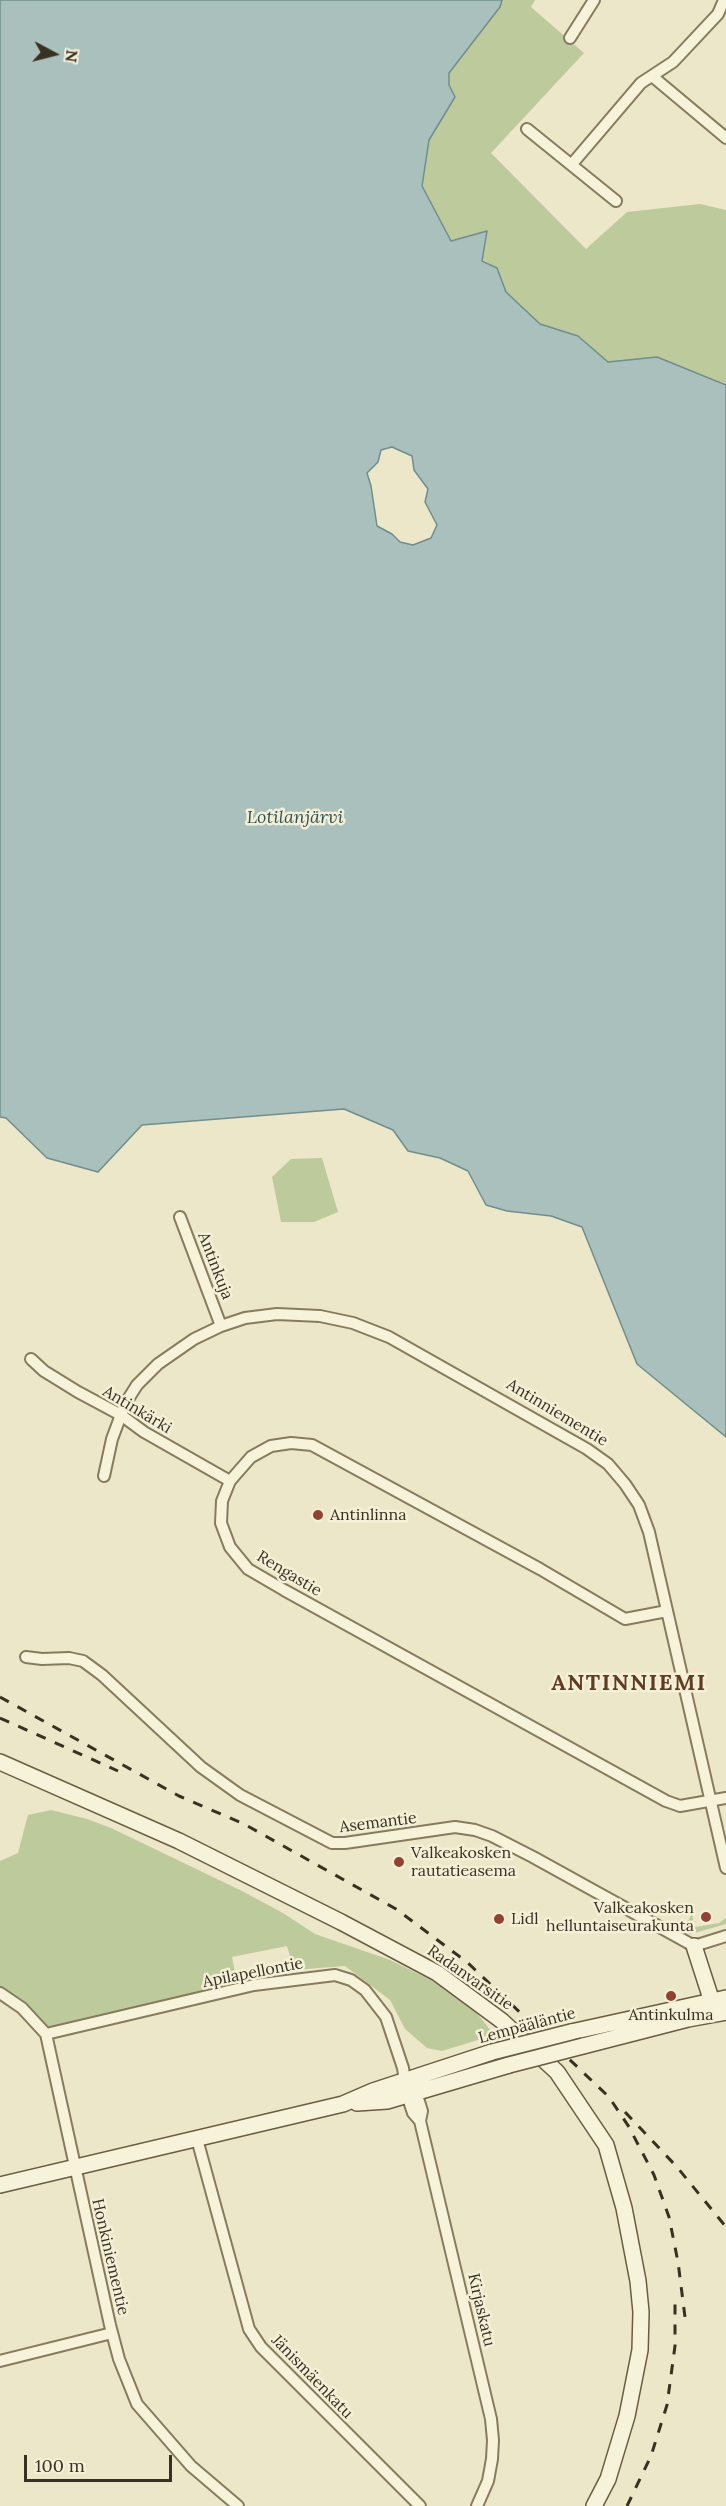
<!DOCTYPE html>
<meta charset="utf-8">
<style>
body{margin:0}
#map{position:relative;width:726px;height:2506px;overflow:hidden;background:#ece7c8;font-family:Lora,serif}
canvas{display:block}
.north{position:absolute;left:24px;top:24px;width:60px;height:60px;-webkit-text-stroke:4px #f4f0d7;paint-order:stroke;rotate:97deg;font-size:16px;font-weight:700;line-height:24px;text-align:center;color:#383021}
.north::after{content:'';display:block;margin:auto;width:21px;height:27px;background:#383021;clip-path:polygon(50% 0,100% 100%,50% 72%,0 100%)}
.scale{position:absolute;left:24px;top:2455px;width:148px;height:27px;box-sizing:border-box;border:3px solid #383021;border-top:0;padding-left:8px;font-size:18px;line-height:21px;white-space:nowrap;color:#383021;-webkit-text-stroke:4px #f4f0d7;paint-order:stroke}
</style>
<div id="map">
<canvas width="726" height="2506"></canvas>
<div class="north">N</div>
<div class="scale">100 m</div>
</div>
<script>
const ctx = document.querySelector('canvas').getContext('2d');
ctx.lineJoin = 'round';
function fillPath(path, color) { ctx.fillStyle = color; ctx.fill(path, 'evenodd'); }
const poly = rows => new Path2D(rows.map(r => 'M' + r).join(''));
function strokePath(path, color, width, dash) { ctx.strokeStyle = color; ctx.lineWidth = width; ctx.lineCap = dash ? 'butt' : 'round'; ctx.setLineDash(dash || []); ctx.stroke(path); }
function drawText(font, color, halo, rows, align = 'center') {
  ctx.font = font + ' Lora,serif'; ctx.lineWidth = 5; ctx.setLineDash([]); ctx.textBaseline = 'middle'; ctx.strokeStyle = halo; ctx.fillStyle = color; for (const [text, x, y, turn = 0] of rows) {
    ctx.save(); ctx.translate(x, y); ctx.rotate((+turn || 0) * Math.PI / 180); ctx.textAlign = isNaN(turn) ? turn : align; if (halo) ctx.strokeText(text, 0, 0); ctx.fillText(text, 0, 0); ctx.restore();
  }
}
fillPath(poly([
 [502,0,535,0,531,7,584,53,491,153,586,249,627,212,700,204,726,210,726,385,657,357,608,362,577,336,540,324,506,292,497,268,451,241,422,186,429,140,455,97,449,85,449,73,500,7],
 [322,1158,338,1212,314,1222,281,1222,272,1177,291,1159],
 [51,1810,87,1819,111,1828,242,1891,283,1913,315,1934,390,1960,443,1986,473,2008,494,2035,442,2051,427,2048,405,2029,390,2000,345,1966,294,1970,287,1946,232,1957,237,1983,54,2028,48,2027,25,2005,0,1987,0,1861,18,1853,28,1815],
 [692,1912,693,1920,688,1923,690,1928,719,1923,726,1918,726,1924,691,1934,683,1933,672,1927,689,1920]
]), '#bdca9c');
const water = poly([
 [0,0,502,0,500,7,449,73,449,85,455,97,429,140,422,186,451,241,487,231,482,261,497,268,506,292,540,324,578,336,608,362,657,357,726,385,726,1437,637,1364,582,1227,551,1216,507,1211,486,1205,468,1171,440,1158,408,1151,393,1130,344,1109,142,1125,98,1172,47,1158,6,1118,0,1117,0,0],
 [392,447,412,456,414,470,428,489,425,502,437,525,431,538,413,545,400,542,392,534,377,526,371,486,367,473,378,462,381,450,392,447]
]);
fillPath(water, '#a9c0bd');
strokePath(water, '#708e8c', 1.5);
const street = poly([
 [570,38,594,0],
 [652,76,726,138],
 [527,129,616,201],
 [572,164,641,83,673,62,718,14,724,0],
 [180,1217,221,1326],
 [31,1359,44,1371,78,1392,121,1415,144,1432,230,1481],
 [104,1476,112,1439,125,1404,137,1385,158,1364,194,1339,221,1326,245,1318,277,1314,320,1316,353,1323,389,1337,587,1449,608,1464,625,1484,639,1505,649,1532,726,1868],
 [667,1611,625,1619,540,1569,312,1445,291,1443,271,1446,251,1457,230,1481,222,1501,221,1523,230,1547,248,1569,284,1590,666,1801,680,1806,726,1798],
 [26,1657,42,1659,69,1658,83,1661,102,1675,201,1767,240,1795,332,1843,345,1843,455,1827,475,1830,492,1836,533,1857,694,1946,726,1936],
 [0,1993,22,2008,46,2034,110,2325,119,2359,137,2404,191,2466,238,2506],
 [46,2034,254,1985,335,1975,351,1980,365,1990,386,2017,403,2068,407,2095,413,2113,420,2121],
 [413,2088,416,2092,422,2111,420,2121,491,2419,493,2440,492,2459,488,2481,477,2506],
 [197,2139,249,2329,261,2347,420,2506],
 [0,2361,112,2333]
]);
const secondary = poly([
 [0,1762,179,1841,341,1922,437,1973,502,2021,557,2072,606,2145,624,2208,638,2281,641,2312,640,2350,627,2416,608,2479,594,2506],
 [694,1946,714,2008],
 [571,2032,726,1998],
 [583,2046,688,2019,726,2012],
 [357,2103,387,2101,509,2065],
 [0,2185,343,2104,373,2091,492,2052]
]);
strokePath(street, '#877b5e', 14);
strokePath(secondary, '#695c41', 18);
strokePath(street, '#f7f3db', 10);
strokePath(secondary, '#f7f3db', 15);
strokePath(poly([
 [0,1697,179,1796,244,1824,396,1909,468,1963,609,2097,629,2127,654,2175,669,2217,678,2262,686,2325],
 [0,1718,118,1771],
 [625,2112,677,2167,726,2227],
 [627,2506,651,2456,667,2405,675,2346,675,2301]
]), '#383021', 3, [10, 10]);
const secondaryBridge = poly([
 [492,2052,571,2032],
 [509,2065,583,2046]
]);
strokePath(secondaryBridge, '#695c41', 18, []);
strokePath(secondaryBridge, '#f7f3db', 15);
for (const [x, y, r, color] of [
 [318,1515,6,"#924232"],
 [399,1862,6,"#924232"],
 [706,1917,6,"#924232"],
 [499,1919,6,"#924232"],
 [671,1996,6,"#924232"]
]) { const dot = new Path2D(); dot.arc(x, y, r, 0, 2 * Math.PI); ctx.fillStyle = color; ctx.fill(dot); strokePath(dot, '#f4f0d7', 2); }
drawText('16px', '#383021', '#f4f0d7', [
 ["Antinkuja",215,1266,69],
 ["Antinkärki",137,1410,31],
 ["Antinniementie",557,1413,31],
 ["Rengastie",289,1574,31],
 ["Asemantie",378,1823,-7],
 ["Apilapellontie",253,1973,-11],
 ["Radanvarsitie",470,1978,35],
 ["Lempääläntie",527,2026,-15],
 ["Honkiniementie",110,2257,77],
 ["Kirjaskatu",481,2310,77],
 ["Jänismäenkatu",312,2377,46]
]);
drawText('16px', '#383021', '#f4f0d7', [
 ["Antinlinna",330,1515],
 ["Valkeakosken",411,1853],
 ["rautatieasema",411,1871],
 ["Valkeakosken",694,1908,"right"],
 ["helluntaiseurakunta",694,1926,"right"],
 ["Lidl",511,1919],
 ["Antinkulma",671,2015,"center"]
], 'left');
drawText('italic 18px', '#315357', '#f4f0d7', [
 ["Lotilanjärvi",295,818]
]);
ctx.letterSpacing = '1.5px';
drawText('bold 22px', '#623b23', '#f4f0d7', [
 ["ANTINNIEMI",629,1684]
]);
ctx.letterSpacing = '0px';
</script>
